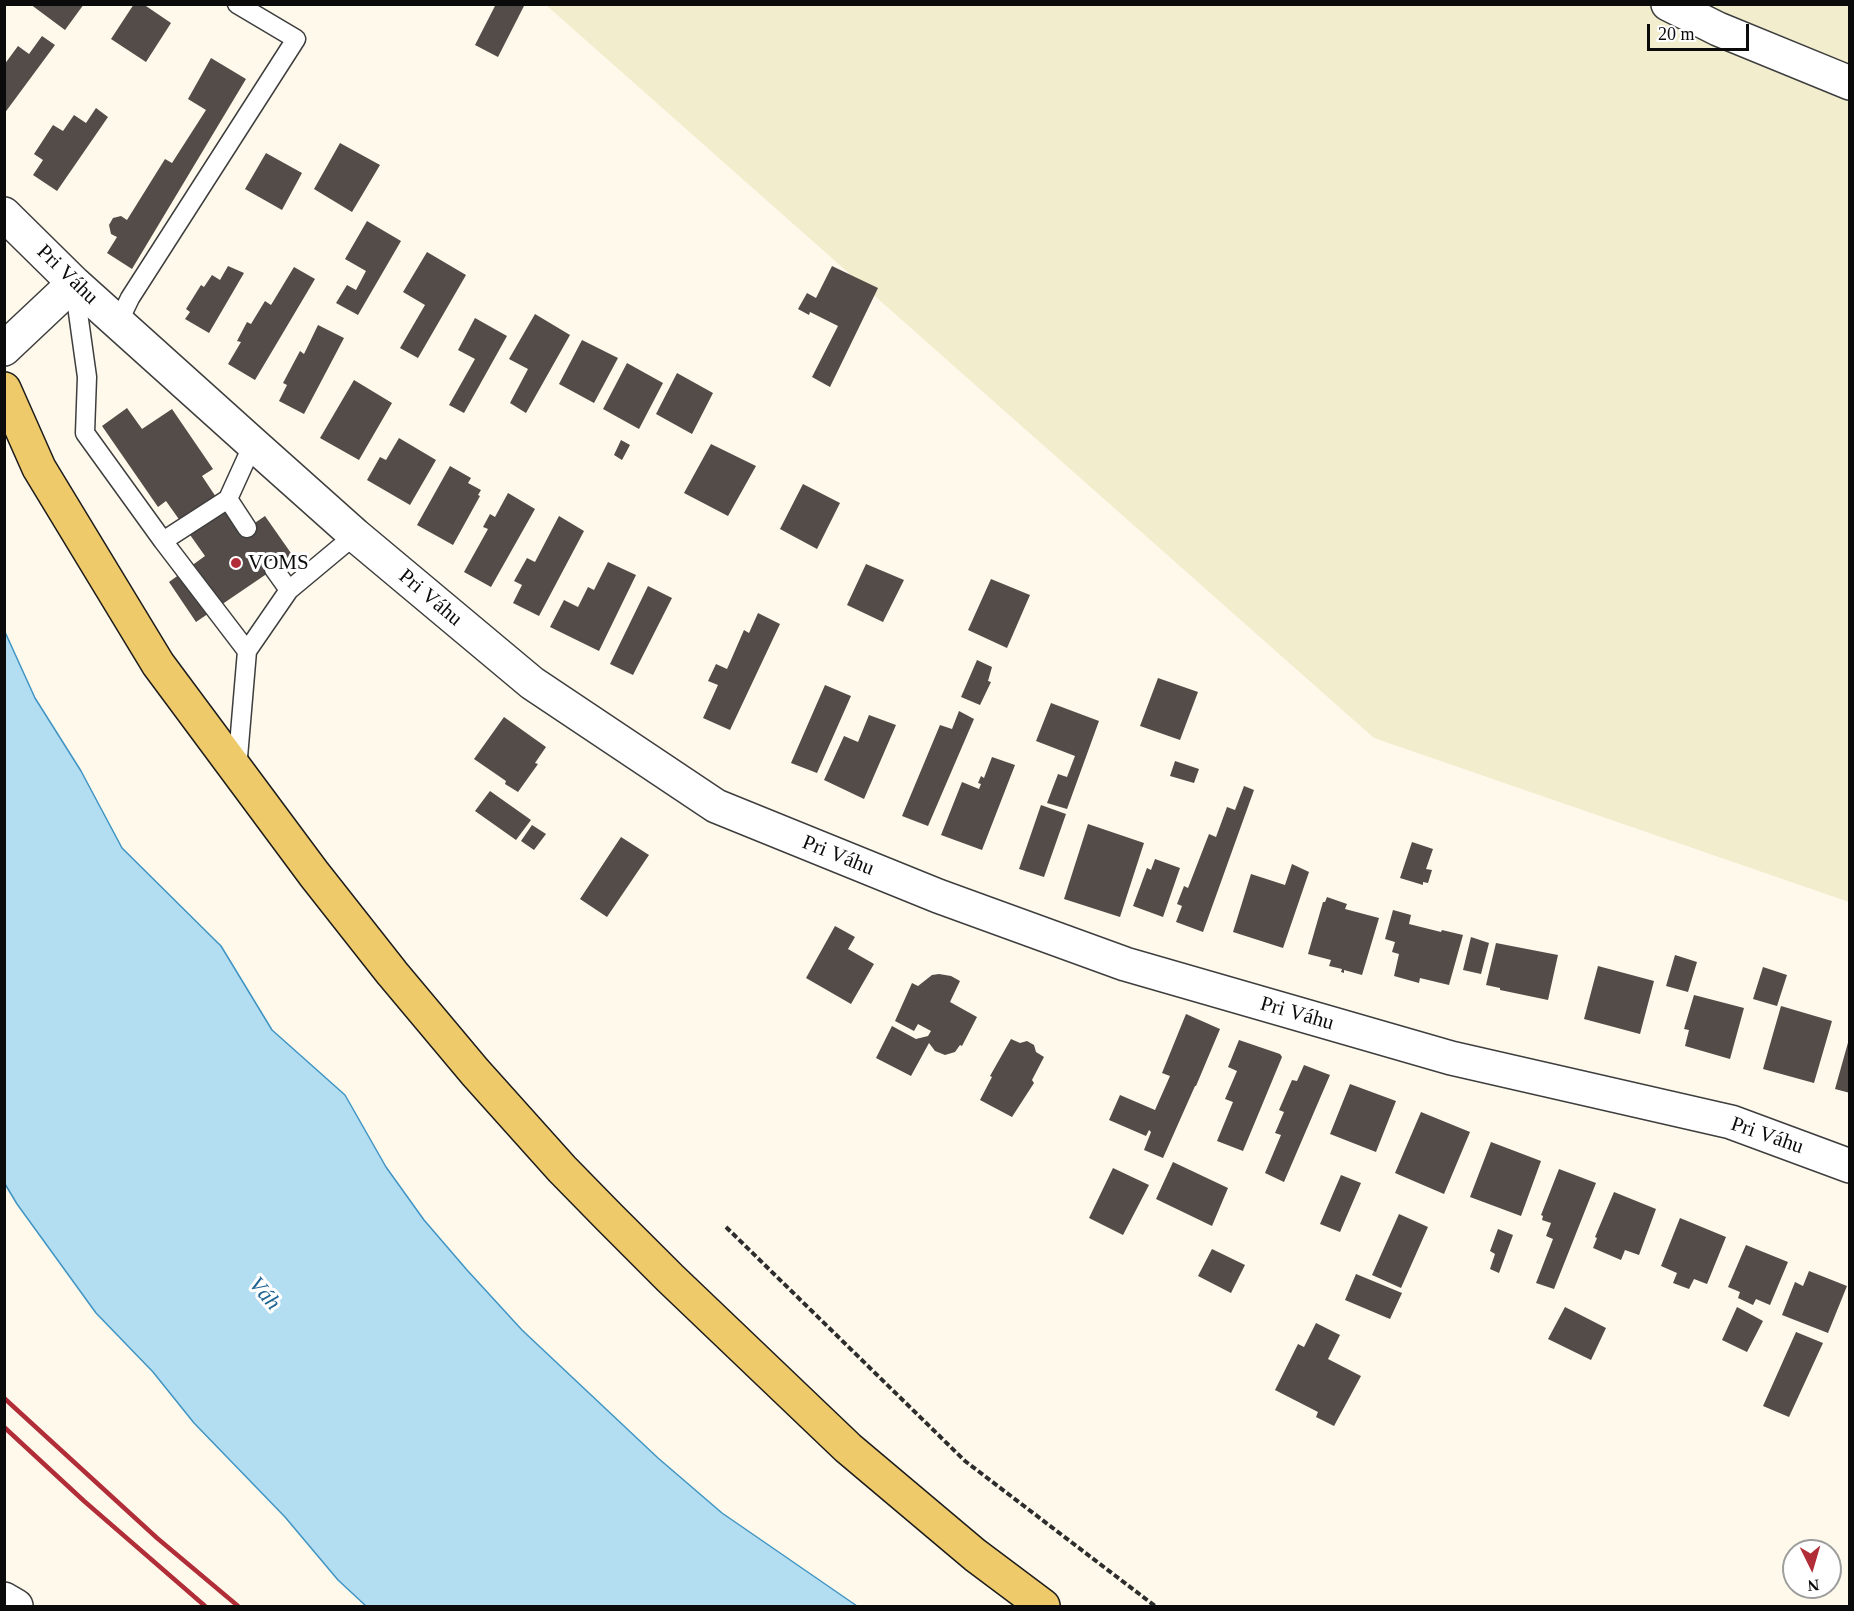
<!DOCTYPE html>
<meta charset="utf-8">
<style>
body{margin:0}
#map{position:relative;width:1854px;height:1611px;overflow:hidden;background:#fef9eb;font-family:"Times New Roman",serif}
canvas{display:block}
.frame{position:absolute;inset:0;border:6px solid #0b0b0b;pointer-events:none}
.north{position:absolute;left:1782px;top:1539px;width:60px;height:60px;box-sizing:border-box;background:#fff;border:2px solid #9d9d9d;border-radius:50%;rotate:175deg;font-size:16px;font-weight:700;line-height:24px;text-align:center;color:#0b0b0b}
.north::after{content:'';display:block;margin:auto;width:21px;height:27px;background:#b12e39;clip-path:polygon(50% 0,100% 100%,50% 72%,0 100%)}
.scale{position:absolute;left:1647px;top:24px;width:102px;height:27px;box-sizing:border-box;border:3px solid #0b0b0b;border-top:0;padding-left:8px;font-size:18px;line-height:21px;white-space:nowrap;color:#0b0b0b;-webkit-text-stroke:4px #fff;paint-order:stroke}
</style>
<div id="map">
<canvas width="1854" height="1611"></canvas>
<div class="frame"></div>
<div class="north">N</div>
<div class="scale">20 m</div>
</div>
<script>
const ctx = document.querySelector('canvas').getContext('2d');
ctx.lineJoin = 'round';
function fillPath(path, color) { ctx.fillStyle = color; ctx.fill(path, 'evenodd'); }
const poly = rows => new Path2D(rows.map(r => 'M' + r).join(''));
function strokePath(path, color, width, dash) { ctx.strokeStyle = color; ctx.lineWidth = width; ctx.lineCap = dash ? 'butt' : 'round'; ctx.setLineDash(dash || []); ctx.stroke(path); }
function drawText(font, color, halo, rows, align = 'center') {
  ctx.font = font + ' "Times New Roman",serif'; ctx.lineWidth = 6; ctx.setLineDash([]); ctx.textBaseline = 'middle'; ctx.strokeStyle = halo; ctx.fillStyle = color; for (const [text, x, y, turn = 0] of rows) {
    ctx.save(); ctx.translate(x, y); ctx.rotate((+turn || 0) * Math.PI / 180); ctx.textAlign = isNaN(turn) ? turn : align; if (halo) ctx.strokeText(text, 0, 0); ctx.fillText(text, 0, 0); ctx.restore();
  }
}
fillPath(poly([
 [546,5,1849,5,1849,902,1374,738]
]), '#f1edcd');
const water = poly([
 [5,632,35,698,81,771,122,848,221,946,272,1030,345,1095,386,1167,424,1220,467,1270,522,1330,658,1458,722,1513,857,1606,366,1606,338,1580,285,1517,194,1423,153,1372,96,1313,17,1204,5,1184,5,632]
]);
fillPath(water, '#b3ddf1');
strokePath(water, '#3f94c3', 1.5);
fillPath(poly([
 [30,4,84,4,65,30],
 [134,4,143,4,171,23,146,62,111,39],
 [496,4,525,4,498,57,475,45],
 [42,36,55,45,4,114,4,65,18,46,29,54],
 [211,58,246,79,132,269,107,253,117,237,111,234,109,225,113,218,121,216,127,220,165,159,172,163,206,110,188,99],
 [96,108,108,117,57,191,33,175,43,160,34,154,53,125,63,131,74,115,86,123],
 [340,143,380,165,352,212,314,189],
 [266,153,302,173,282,210,245,189],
 [367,221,401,241,358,315,336,303,347,285,356,290,366,271,345,259],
 [427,252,466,275,418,358,400,348,425,305,403,292],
 [228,266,244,273,209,333,185,319,190,312,186,309,201,285,204,287,212,275,220,280],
 [832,266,878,288,830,387,812,377,838,326,810,312,809,315,798,309,807,293,816,298],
 [294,267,315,279,255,380,228,364,241,342,237,341,247,322,251,324,265,301,271,305],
 [535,314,570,335,526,413,510,403,528,369,509,359],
 [475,318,507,336,464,413,449,405,475,359,458,350],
 [318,325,344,338,304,414,279,401,287,385,283,383,300,351,304,354],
 [582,340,618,358,594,403,559,384],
 [627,363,663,383,639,429,603,409],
 [677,373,713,393,692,434,656,414],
 [354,380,392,403,359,460,320,438],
 [127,408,142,429,172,409,213,469,202,476,240,533,265,516,293,556,196,622,169,582,205,556,166,501,158,507,102,426],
 [399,438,436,460,410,505,367,480,380,457,386,460],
 [621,440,630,445,622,460,614,455],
 [711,444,756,466,728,516,684,493],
 [450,466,471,478,468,483,481,490,478,495,480,496,453,545,417,525],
 [803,484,840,503,817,549,780,529],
 [508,493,535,509,491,587,464,572,488,529,483,527,490,514,495,517],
 [559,516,584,531,539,616,513,603,522,585,514,581,527,558,535,562],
 [608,562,636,575,599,651,550,627,564,600,578,607,588,587,594,590],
 [866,564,904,580,883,622,847,605],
 [991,579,1030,595,1007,648,968,630],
 [648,586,672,598,633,675,610,664],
 [758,613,780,624,730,730,703,718,718,685,708,681,716,664,727,669,744,630,749,633],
 [977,660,992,667,988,681,991,682,980,705,961,697],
 [1158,678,1198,692,1180,740,1140,726],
 [825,685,851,696,817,773,791,763],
 [1051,703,1099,721,1067,809,1047,803,1058,774,1067,777,1075,756,1036,741],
 [959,711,974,719,928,826,902,816,940,725,952,729],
 [869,715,896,725,864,799,824,780,844,736,858,742],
 [504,717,546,747,535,763,538,764,518,792,505,784,506,781,474,759],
 [992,757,1015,765,982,850,941,835,962,782,979,789,981,784,978,783,981,776,984,778],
 [1175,761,1199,769,1194,783,1170,776],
 [1244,786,1254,790,1203,932,1176,922,1182,906,1177,904,1184,886,1188,888,1209,834,1216,837,1227,807,1235,810],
 [490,791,531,820,516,840,475,811],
 [1041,805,1066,814,1044,877,1019,869],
 [1088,824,1144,843,1120,917,1064,899],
 [532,825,546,834,534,850,521,841],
 [621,837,649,855,607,917,580,899],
 [1412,842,1433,849,1426,869,1432,870,1428,883,1423,882,1423,885,1400,878],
 [1155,859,1180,868,1163,917,1133,906,1147,868,1151,870],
 [1292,864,1309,872,1283,948,1233,932,1251,874,1285,885],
 [1327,897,1347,904,1345,909,1379,918,1362,975,1344,970,1344,973,1341,972,1342,969,1329,966,1331,960,1308,954,1323,902,1325,902],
 [1393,910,1411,915,1409,924,1441,932,1442,930,1463,935,1449,985,1420,978,1419,983,1394,976,1399,954,1392,952,1395,942,1385,939],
 [835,926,855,937,848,949,874,964,851,1004,806,978],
 [1471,937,1489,943,1481,974,1463,970],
 [1496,943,1558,955,1548,1000,1500,990,1500,988,1486,985],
 [1675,955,1697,962,1688,992,1666,986],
 [1598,966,1654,981,1640,1034,1584,1019],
 [1763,967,1787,975,1777,1006,1753,999],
 [939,974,951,976,960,981,950,1002,977,1017,962,1046,960,1045,955,1052,945,1055,935,1051,929,1043,911,1076,876,1058,892,1026,916,1039,928,1036,931,1031,918,1024,914,1031,895,1021,912,983,918,986,932,975],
 [1694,995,1744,1008,1730,1059,1685,1046,1689,1030,1684,1029],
 [1781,1006,1832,1021,1814,1083,1763,1069],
 [1186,1014,1220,1029,1196,1086,1195,1086,1163,1158,1144,1150,1151,1132,1149,1130,1146,1136,1109,1120,1120,1095,1155,1110,1170,1076,1162,1073],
 [1011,1039,1020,1043,1027,1041,1034,1045,1036,1052,1044,1057,1032,1080,1034,1083,1012,1117,980,1100,992,1077,990,1076],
 [1849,1039,1850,1040,1850,1093,1835,1089],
 [1239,1040,1280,1054,1282,1057,1243,1151,1217,1141,1233,1102,1225,1099,1237,1071,1228,1067],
 [1304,1065,1330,1075,1284,1182,1265,1173,1281,1135,1275,1133,1284,1112,1279,1110,1292,1080,1297,1081],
 [1350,1084,1396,1101,1376,1152,1330,1134],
 [1421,1112,1470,1132,1444,1194,1395,1173],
 [1491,1142,1541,1161,1521,1216,1470,1197],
 [1173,1162,1228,1188,1212,1226,1156,1199],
 [1113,1168,1149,1185,1123,1235,1089,1218],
 [1559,1169,1596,1183,1554,1289,1536,1283,1553,1239,1546,1236,1551,1223,1542,1220,1543,1216,1541,1215],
 [1341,1175,1361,1183,1340,1232,1320,1224],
 [1614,1192,1656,1209,1639,1255,1625,1250,1621,1260,1593,1248,1597,1238,1595,1237],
 [1399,1214,1428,1227,1401,1288,1372,1275],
 [1680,1218,1726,1237,1707,1284,1694,1279,1689,1289,1673,1283,1677,1273,1661,1266],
 [1498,1229,1513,1235,1499,1273,1490,1269,1495,1254,1490,1251],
 [1746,1245,1788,1262,1770,1305,1756,1299,1753,1305,1738,1298,1740,1292,1728,1287],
 [1212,1249,1245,1265,1231,1293,1198,1276],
 [1809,1271,1847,1286,1828,1333,1782,1315,1795,1282,1803,1286],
 [1356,1274,1402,1293,1390,1319,1345,1300],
 [1565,1307,1606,1328,1591,1360,1548,1339],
 [1737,1307,1763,1321,1747,1352,1722,1340],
 [1316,1323,1340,1335,1328,1359,1361,1376,1334,1426,1316,1417,1318,1412,1275,1390,1298,1344,1304,1347],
 [1796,1332,1823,1343,1789,1417,1763,1406]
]), '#534c49');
const service = poly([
 [74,284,87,377,85,433,163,541,247,651],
 [118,323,130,298,296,39,237,4],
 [247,528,228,499,253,444],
 [163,541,228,499],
 [289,590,355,535],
 [237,769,247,651,289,590,274,569]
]);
const minor = poly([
 [1668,4,1718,29,1850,83],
 [4,214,74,283,253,444,355,535,532,683,716,806,938,896,1125,964,1451,1058,1731,1122,1850,1166],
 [4,349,74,283]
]);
const tertiary = poly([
 [4,1599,16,1606]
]);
const primary = poly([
 [4,389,39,468,158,664,314,874,392,973,475,1072,562,1169,609,1217,670,1278,848,1448,975,1555,1043,1606]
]);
strokePath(service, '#3e3e3e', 21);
strokePath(minor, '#3e3e3e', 36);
strokePath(tertiary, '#3e3e3e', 36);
strokePath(primary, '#1c1c1c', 36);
strokePath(poly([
 [726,1227,965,1461,1155,1606]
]), '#2d2d2d', 4, [6, 3]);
strokePath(service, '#fff', 18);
strokePath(minor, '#fff', 33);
strokePath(tertiary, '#fff', 33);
strokePath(primary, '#efca6a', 33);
strokePath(poly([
 [4,1398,157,1538,238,1606],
 [4,1427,84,1501,205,1606]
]), '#b12e39', 4.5);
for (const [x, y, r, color] of [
 [236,563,6,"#b12e39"]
]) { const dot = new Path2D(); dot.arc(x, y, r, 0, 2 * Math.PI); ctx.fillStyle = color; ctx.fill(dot); strokePath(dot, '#fff', 2); }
drawText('21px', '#0b0b0b', '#fff', [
 ["Pri Váhu",67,275,44],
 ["Pri Váhu",430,598,40],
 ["Pri Váhu",838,856,22],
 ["Pri Váhu",1297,1014,16],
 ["Pri Váhu",1767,1136,19]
]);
drawText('21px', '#0b0b0b', '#fff', [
 ["VOMS",248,563]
], 'left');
drawText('italic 22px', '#1e6594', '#fff', [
 ["Váh",264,1294,50]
]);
</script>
